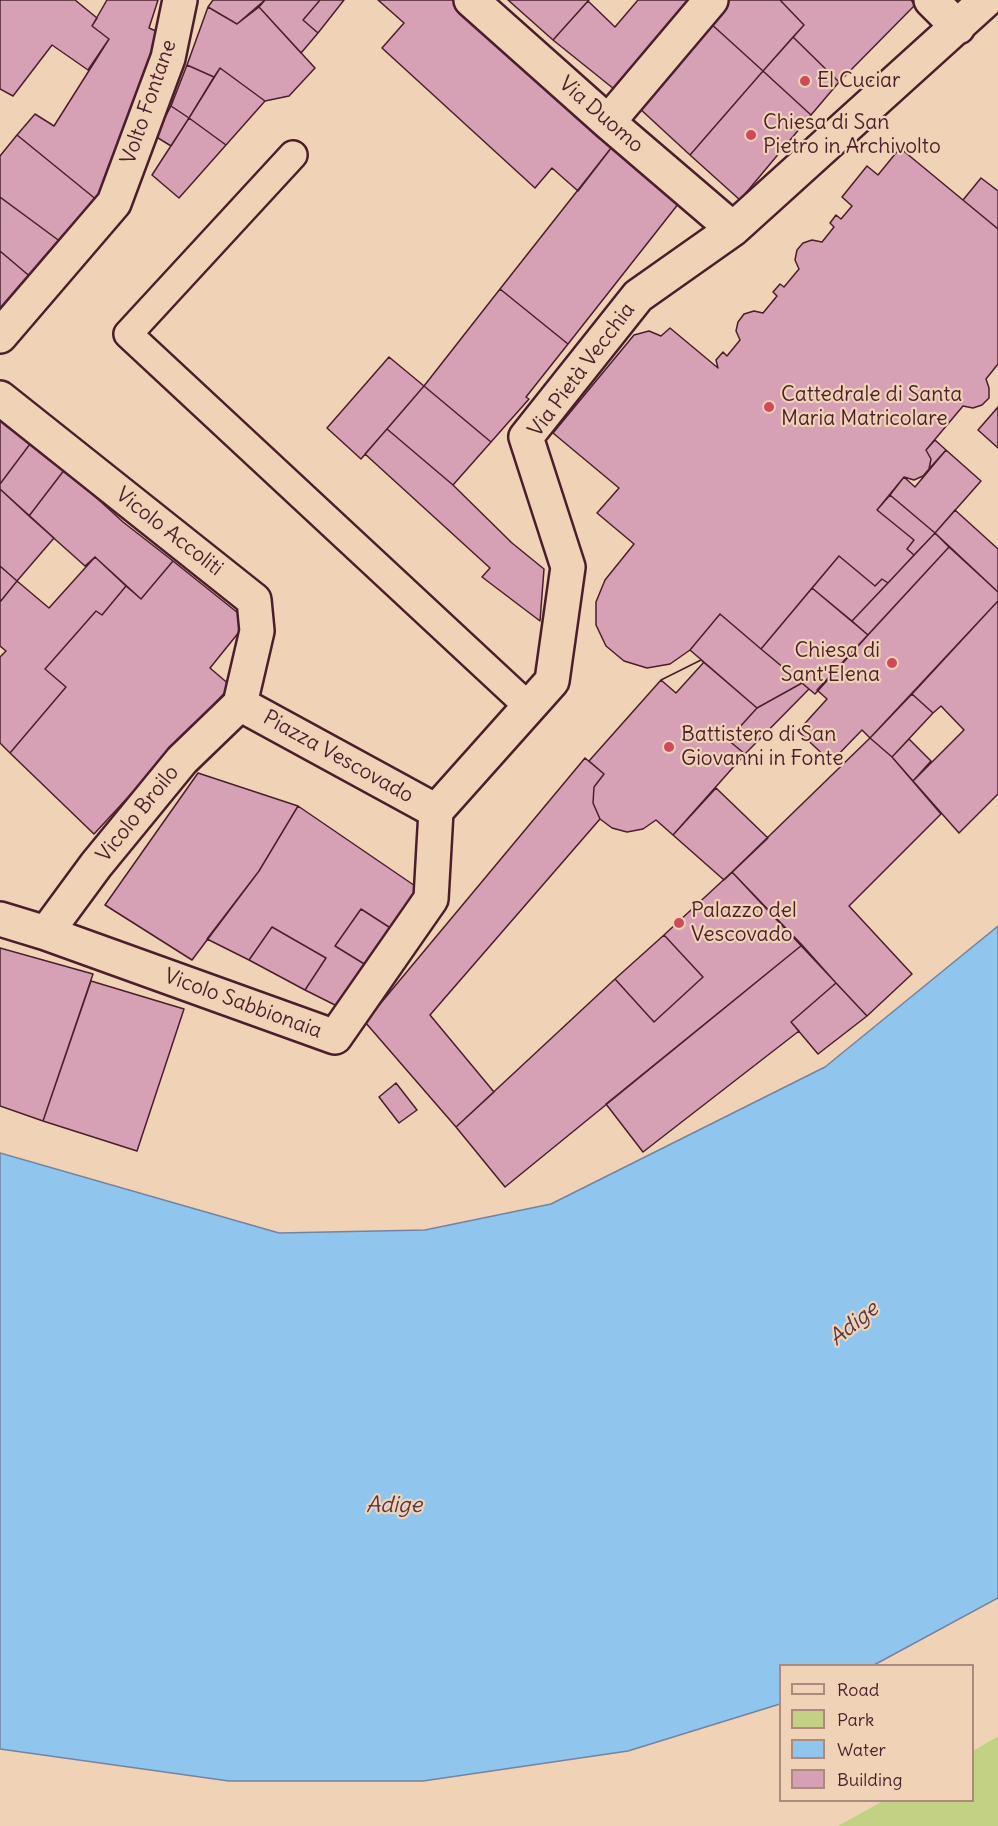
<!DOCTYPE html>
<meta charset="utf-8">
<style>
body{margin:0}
#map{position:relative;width:998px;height:1826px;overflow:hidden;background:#f0d2b6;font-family:Delius,sans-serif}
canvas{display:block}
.legend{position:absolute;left:779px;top:1664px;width:195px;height:138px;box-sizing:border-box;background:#f0d2b6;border:2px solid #ae8a7e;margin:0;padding:8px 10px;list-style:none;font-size:18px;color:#4a1f2b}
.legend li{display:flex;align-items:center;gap:12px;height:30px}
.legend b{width:30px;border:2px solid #ae8a7e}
</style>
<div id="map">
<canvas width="998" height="1826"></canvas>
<ul class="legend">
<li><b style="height:8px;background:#f0d2b6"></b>Road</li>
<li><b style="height:16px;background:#c3d185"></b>Park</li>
<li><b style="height:16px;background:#90c6ee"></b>Water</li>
<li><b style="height:16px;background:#d6a0b5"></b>Building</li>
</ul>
</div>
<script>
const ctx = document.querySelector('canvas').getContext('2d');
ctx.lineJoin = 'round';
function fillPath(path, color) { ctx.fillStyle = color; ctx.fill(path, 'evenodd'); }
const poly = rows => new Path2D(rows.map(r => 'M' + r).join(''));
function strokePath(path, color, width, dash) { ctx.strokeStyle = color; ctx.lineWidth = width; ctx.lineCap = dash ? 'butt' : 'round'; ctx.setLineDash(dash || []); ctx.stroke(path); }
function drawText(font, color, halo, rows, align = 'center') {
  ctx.font = font + ' Delius,sans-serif'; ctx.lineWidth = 4.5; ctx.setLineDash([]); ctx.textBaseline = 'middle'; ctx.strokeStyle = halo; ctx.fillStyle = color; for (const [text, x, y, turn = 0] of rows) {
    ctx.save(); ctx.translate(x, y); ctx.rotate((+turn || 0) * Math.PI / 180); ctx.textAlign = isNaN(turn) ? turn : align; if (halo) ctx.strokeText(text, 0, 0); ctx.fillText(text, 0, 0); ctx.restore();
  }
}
fillPath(poly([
 [998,1736,998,1826,838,1826,883,1801,972,1800,973,1751]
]), '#c3d185');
const water = poly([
 [998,926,998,1598,874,1665,780,1666,780,1704,628,1751,423,1781,229,1781,0,1749,0,1153,279,1233,425,1230,551,1204,825,1067,998,926]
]);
fillPath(water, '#90c6ee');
strokePath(water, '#7483a0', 1.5);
const building = poly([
 [0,0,75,0,97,18,92,26,109,39,88,70,52,45,13,96,0,89,0,0],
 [107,0,158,0,149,28,165,35,103,205,17,135,35,114,54,126,109,39,92,26,107,0],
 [213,0,265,0,237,24,208,7,213,0],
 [265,0,320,0,303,20,318,33,301,53,259,7,265,0],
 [320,0,344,0,318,33,303,20,320,0],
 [378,0,457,0,532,77,537,72,615,143,578,191,552,168,535,188,382,48,404,23,378,0],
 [508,0,589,0,553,40,508,0],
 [638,0,691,0,614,89,553,40,588,1,615,27,638,0],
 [727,0,780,0,804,25,763,71,709,22,727,0],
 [780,0,911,0,915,5,839,82,793,37,804,25,780,0],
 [208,7,237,24,259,7,315,68,289,96,265,101,220,68,214,77,187,65,208,7],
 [709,22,763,71,690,155,638,107,709,22],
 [793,37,839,82,811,115,763,71,793,37],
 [187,65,214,77,189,118,171,106,187,65],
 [220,68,265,101,226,145,189,118,220,68],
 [763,71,811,115,740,200,690,155,763,71],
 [171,106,189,118,171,146,155,136,171,106],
 [189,118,226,145,179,198,152,175,189,118],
 [17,135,103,205,65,245,0,197,0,156,17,135],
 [615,143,679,203,568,344,500,289,615,143],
 [900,148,998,229,998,364,986,379,989,388,989,398,982,405,973,408,963,406,926,450,931,459,929,469,923,476,914,480,904,477,877,510,914,540,907,549,914,555,888,583,882,579,875,586,839,556,761,649,720,614,690,650,670,664,647,668,624,661,606,646,596,625,596,602,605,580,634,544,597,513,619,488,553,433,634,335,649,331,661,336,670,328,718,368,716,360,723,352,727,356,740,340,736,331,738,322,744,314,754,311,763,313,777,296,773,292,780,284,784,287,799,269,795,260,797,250,803,243,812,240,822,242,834,227,830,223,836,215,841,219,852,206,842,197,867,166,878,175,900,148],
 [981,178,998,191,998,229,963,200,981,178],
 [0,197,65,245,33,279,0,251,0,197],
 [0,251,33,279,0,319,0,251],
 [500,289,568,344,526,397,529,399,491,442,424,386,500,289],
 [389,357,424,386,361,459,327,428,389,357],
 [424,386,491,442,453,485,387,429,424,386],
 [998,407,998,448,978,430,998,407],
 [0,411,33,440,0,484,0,411],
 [387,429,453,485,512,543,544,569,540,621,482,577,490,568,365,454,387,429],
 [33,440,65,469,29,516,0,489,0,484,33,440],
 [935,440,946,450,929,469,931,459,926,450,935,440],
 [946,450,981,481,935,533,890,495,904,477,915,487,946,450],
 [65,469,123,522,173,561,141,599,95,557,85,566,29,516,65,469],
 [0,489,54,538,17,581,0,566,0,489],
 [890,495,935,533,914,555,907,549,914,540,877,510,890,495],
 [955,510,998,549,998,592,935,533,955,510],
 [935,533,949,547,868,635,852,621,935,533],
 [949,547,998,592,998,601,870,738,862,730,831,762,798,731,827,699,817,690,949,547],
 [839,556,875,586,882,579,888,583,852,621,812,588,839,556],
 [95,557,126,586,102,615,96,611,45,669,66,687,10,753,0,743,0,657,6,651,0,646,0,602,17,581,49,608,95,557],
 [173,561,248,621,210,668,231,686,94,834,10,753,66,687,45,669,96,611,102,615,126,586,141,599,173,561],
 [0,566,17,581,0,602,0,566],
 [812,588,868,635,815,694,761,649,812,588],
 [998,601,998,794,959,833,913,781,964,730,941,706,933,713,912,694,998,601],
 [720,614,761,649,802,683,757,708,690,650,720,614],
 [701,660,757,708,728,740,745,754,673,835,656,820,643,829,627,832,612,828,600,819,593,803,594,787,604,774,589,761,661,680,701,660],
 [701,660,704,662,676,693,661,680,701,660],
 [802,683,809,689,745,754,728,740,757,708,802,683],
 [912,694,933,713,892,757,870,738,912,694],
 [870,738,892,757,941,814,849,906,912,974,867,1016,732,872,870,738],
 [909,739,931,761,913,781,892,757,909,739],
 [585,758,604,774,594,787,593,803,600,819,430,1015,494,1092,456,1127,365,1022,585,758],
 [198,773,298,806,259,871,192,960,105,905,198,773],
 [716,788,768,838,724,880,673,835,716,788],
 [298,806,421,890,392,929,361,909,335,946,366,965,337,1006,305,990,326,958,272,927,249,960,207,939,259,871,298,806],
 [732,872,802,945,505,1187,456,1127,615,979,654,1022,703,977,664,935,732,872],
 [361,909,392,929,366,965,335,946,361,909],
 [272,927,326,958,305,990,249,960,272,927],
 [664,935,703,977,654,1022,615,979,664,935],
 [802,945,836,983,791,1022,799,1031,643,1152,606,1104,802,945],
 [0,948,93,974,43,1121,0,1106,0,948],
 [91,981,184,1009,137,1151,43,1121,91,981],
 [836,983,867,1016,818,1054,791,1022,836,983],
 [396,1083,417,1110,399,1123,379,1097,396,1083]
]);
fillPath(building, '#d6a0b5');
strokePath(building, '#4a1f2b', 1.5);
const service = poly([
 [293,155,128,334,529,707]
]);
const minor = poly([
 [471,0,608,122,733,229],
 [931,0,958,27],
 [608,122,711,0],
 [0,336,114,203,168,58,180,0],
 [0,398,254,600,257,631,240,704],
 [240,704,436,811],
 [436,811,552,681,568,567,526,437,638,296,733,229,986,0],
 [0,919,46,933,335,1037,431,899,436,811],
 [46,933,96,865,182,760,240,704]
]);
strokePath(service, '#4a1f2b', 32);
strokePath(minor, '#4a1f2b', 38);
strokePath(service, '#f0d2b6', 27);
strokePath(minor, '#f0d2b6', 33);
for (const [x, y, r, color] of [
 [805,81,6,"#d1495b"],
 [751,135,6,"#d1495b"],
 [769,407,6,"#d1495b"],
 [892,663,6,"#d1495b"],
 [669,747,6,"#d1495b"],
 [679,923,6,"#d1495b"]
]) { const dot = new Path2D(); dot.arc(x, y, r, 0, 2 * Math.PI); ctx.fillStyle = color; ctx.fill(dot); strokePath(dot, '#f0d2b6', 2); }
drawText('21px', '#4a1f2b', '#f0d2b6', [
 ["El Cuciar",817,81],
 ["Chiesa di San",763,123],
 ["Pietro in Archivolto",763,147],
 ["Cattedrale di Santa",781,395],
 ["Maria Matricolare",781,419],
 ["Chiesa di",880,651,"right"],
 ["Sant'Elena",880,675,"right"],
 ["Battistero di San",681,735],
 ["Giovanni in Fonte",681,759],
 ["Palazzo del",691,911],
 ["Vescovado",691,935]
], 'left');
drawText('21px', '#4a1f2b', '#f0d2b6', [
 ["Volto Fontane",149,102,-71],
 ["Via Duomo",601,115,41],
 ["Via Pietà Vecchia",582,370,-53],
 ["Vicolo Accoliti",169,532,38],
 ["Piazza Vescovado",338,757,29],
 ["Vicolo Broilo",138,814,-51],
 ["Vicolo Sabbionaia",243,1004,20]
]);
drawText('italic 22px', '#543848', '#f0d2b6', [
 ["Adige",854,1324,-39],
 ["Adige",394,1506]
]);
</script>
